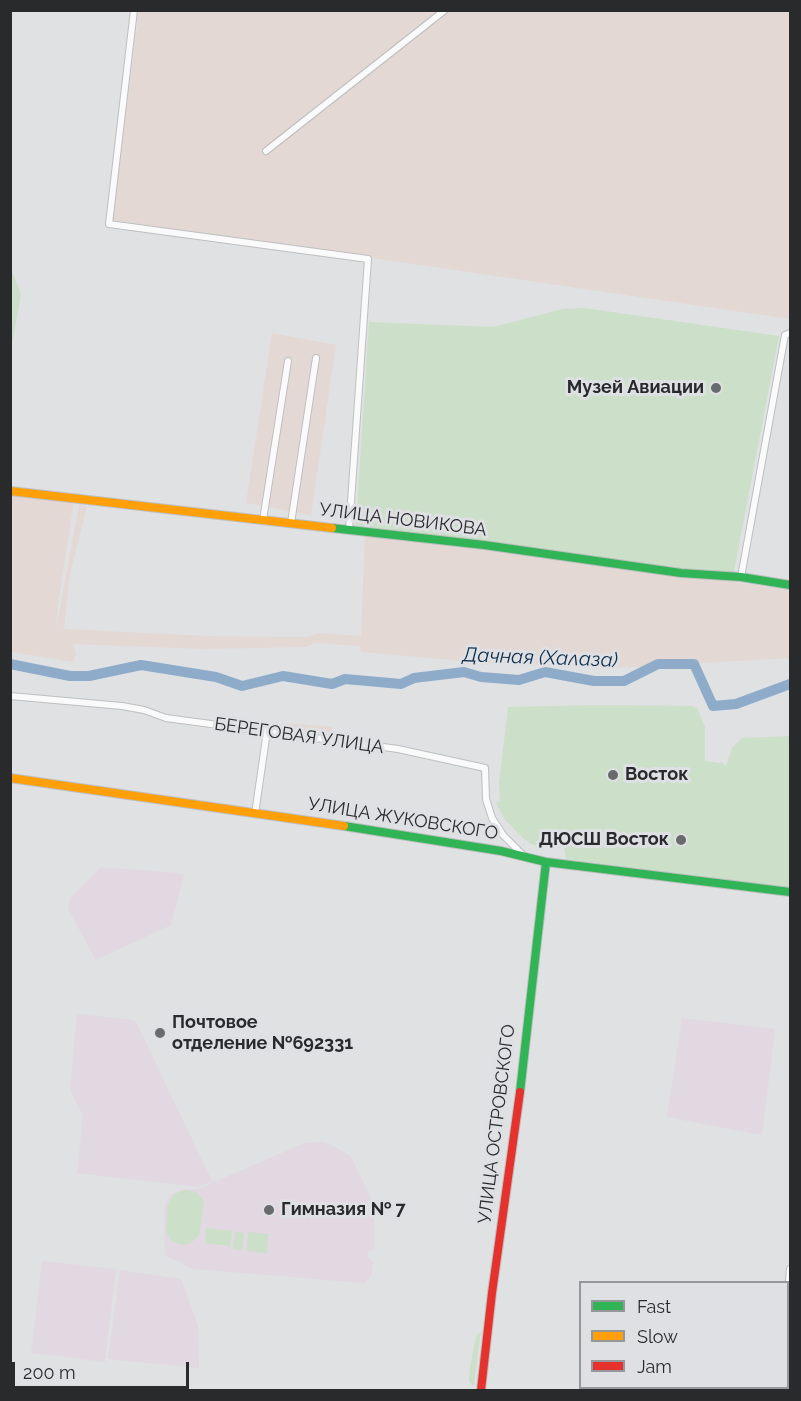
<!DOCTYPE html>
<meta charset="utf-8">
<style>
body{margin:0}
#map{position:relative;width:801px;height:1401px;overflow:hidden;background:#dfe1e3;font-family:Raleway,sans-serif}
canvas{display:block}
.frame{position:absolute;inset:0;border:12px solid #292a2b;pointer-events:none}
.legend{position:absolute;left:579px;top:1281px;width:210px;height:108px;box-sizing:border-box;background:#dee0e4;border:2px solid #96979a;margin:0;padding:8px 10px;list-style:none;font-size:18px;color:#292a2b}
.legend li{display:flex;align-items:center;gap:12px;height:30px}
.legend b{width:30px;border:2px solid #96979a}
.scale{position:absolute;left:12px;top:1362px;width:177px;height:27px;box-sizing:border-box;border:3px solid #292a2b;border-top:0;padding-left:8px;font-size:18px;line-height:21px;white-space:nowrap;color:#292a2b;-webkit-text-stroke:4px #dee0e4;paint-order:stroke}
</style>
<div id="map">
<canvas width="801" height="1401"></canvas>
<div class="frame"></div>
<ul class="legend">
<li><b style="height:8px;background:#30b455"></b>Fast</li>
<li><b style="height:8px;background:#ff9f0a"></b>Slow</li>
<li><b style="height:8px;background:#e5322d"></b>Jam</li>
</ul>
<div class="scale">200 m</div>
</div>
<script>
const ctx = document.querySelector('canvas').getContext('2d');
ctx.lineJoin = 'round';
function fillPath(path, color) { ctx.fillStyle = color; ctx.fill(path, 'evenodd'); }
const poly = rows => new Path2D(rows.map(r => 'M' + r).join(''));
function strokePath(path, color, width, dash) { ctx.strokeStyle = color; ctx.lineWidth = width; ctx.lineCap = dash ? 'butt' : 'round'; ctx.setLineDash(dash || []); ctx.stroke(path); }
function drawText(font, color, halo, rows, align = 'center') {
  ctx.font = font + ' Raleway,sans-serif'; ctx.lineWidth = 6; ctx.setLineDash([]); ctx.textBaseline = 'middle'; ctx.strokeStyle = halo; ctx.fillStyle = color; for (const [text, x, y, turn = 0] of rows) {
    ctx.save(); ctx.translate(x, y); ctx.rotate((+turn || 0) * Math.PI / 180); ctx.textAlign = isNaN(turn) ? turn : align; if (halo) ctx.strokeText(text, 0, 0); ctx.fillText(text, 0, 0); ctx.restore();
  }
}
fillPath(poly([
 [139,11,790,11,790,319,112,220],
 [272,333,336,345,311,515,246,503],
 [10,492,74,501,58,604,56,630,79,505,87,506,70,574,64,629,207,636,308,637,318,633,361,636,365,536,488,547,790,590,790,658,616,668,487,663,361,652,360,646,315,643,307,647,204,649,72,644,76,653,73,662,11,652],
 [282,723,332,727,331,733,281,729]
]), '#e4d8d4');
fillPath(poly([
 [101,867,177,873,184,875,171,925,96,960,68,909,70,898],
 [77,1014,135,1020,212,1181,198,1187,77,1173,83,1116,70,1090],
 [682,1018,775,1029,762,1135,667,1117],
 [321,1142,332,1145,351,1157,374,1205,374,1249,368,1251,368,1257,373,1262,372,1274,368,1280,364,1283,193,1269,165,1255,164,1208,170,1195,185,1189,198,1189,305,1143],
 [42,1261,116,1269,105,1362,31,1353],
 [120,1270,181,1279,198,1326,199,1368,108,1359]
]), '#e1d8e1');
fillPath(poly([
 [11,269,21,294,11,349],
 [584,308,779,336,733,576,356,525,369,322,493,327,563,309],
 [601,705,692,706,697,708,705,727,705,761,720,763,722,762,726,766,732,748,742,738,790,736,790,888,566,859,564,848,543,848,531,844,524,839,505,820,496,803,500,801,499,784,508,707],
 [184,1190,196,1192,204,1201,199,1235,191,1243,181,1245,172,1241,166,1231,168,1204,175,1194],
 [206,1228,232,1231,230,1246,205,1243],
 [235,1232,244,1233,242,1250,233,1249],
 [248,1232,268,1234,267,1253,247,1251],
 [481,1332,474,1385,472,1386,469,1380,470,1368,476,1336]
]), '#ccdfc8');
strokePath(poly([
 [10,664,70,676,89,676,141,665,216,677,242,686,283,676,332,684,345,679,401,684,414,678,464,672,481,677,519,680,545,672,594,681,624,681,658,664,694,664,713,706,736,704,790,684]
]), '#8eacca', 10);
const street = poly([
 [134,10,109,224,368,259,349,530],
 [266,151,445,10],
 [263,520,288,361],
 [291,523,316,358],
 [741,577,785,335,790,333],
 [10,696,122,706,144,710,166,718,398,749,485,768,486,799,492,818,503,835,524,856],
 [255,814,267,731],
 [788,1290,790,1269],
 [774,1390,774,1388]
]);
const fast = poly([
 [332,528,484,545,681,573,741,577,790,585],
 [344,826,501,851,546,862,790,892],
 [520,1092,546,862]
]);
const slow = poly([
 [10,491,332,528],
 [10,778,344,826]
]);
const jam = poly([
 [481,1390,492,1293,520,1092]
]);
strokePath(street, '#bdbfc0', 8);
strokePath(fast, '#bdbfc0', 10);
strokePath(slow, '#bdbfc0', 10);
strokePath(jam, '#bdbfc0', 10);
strokePath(street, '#fafafb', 6);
strokePath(fast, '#30b455', 8);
strokePath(slow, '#ff9f0a', 8);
strokePath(jam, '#e5322d', 8);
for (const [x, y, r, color] of [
 [716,388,6,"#696a6b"],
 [613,775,6,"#696a6b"],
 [681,840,6,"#696a6b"],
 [160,1033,6,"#696a6b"],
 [269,1210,6,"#696a6b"]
]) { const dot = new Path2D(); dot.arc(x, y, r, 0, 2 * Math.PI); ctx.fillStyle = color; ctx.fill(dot); strokePath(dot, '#dee0e4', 2); }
drawText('bold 18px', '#292a2b', '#dee0e4', [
 ["Музей Авиации",704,388,"right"],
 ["Восток",625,775],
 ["ДЮСШ Восток",669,840,"right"],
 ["Почтовое",172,1023],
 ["отделение №692331",172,1044],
 ["Гимназия № 7",281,1210]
], 'left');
drawText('18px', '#292a2b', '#dee0e4', [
 ["УЛИЦА НОВИКОВА",403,520,7],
 ["БЕРЕГОВАЯ УЛИЦА",299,736,8],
 ["УЛИЦА ЖУКОВСКОГО",403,819,9],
 ["УЛИЦА ОСТРОВСКОГО",497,1124,-83]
]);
drawText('italic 20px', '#0e2f4c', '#dee0e4', [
 ["Дачная (Халаза)",540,658,2]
]);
</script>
